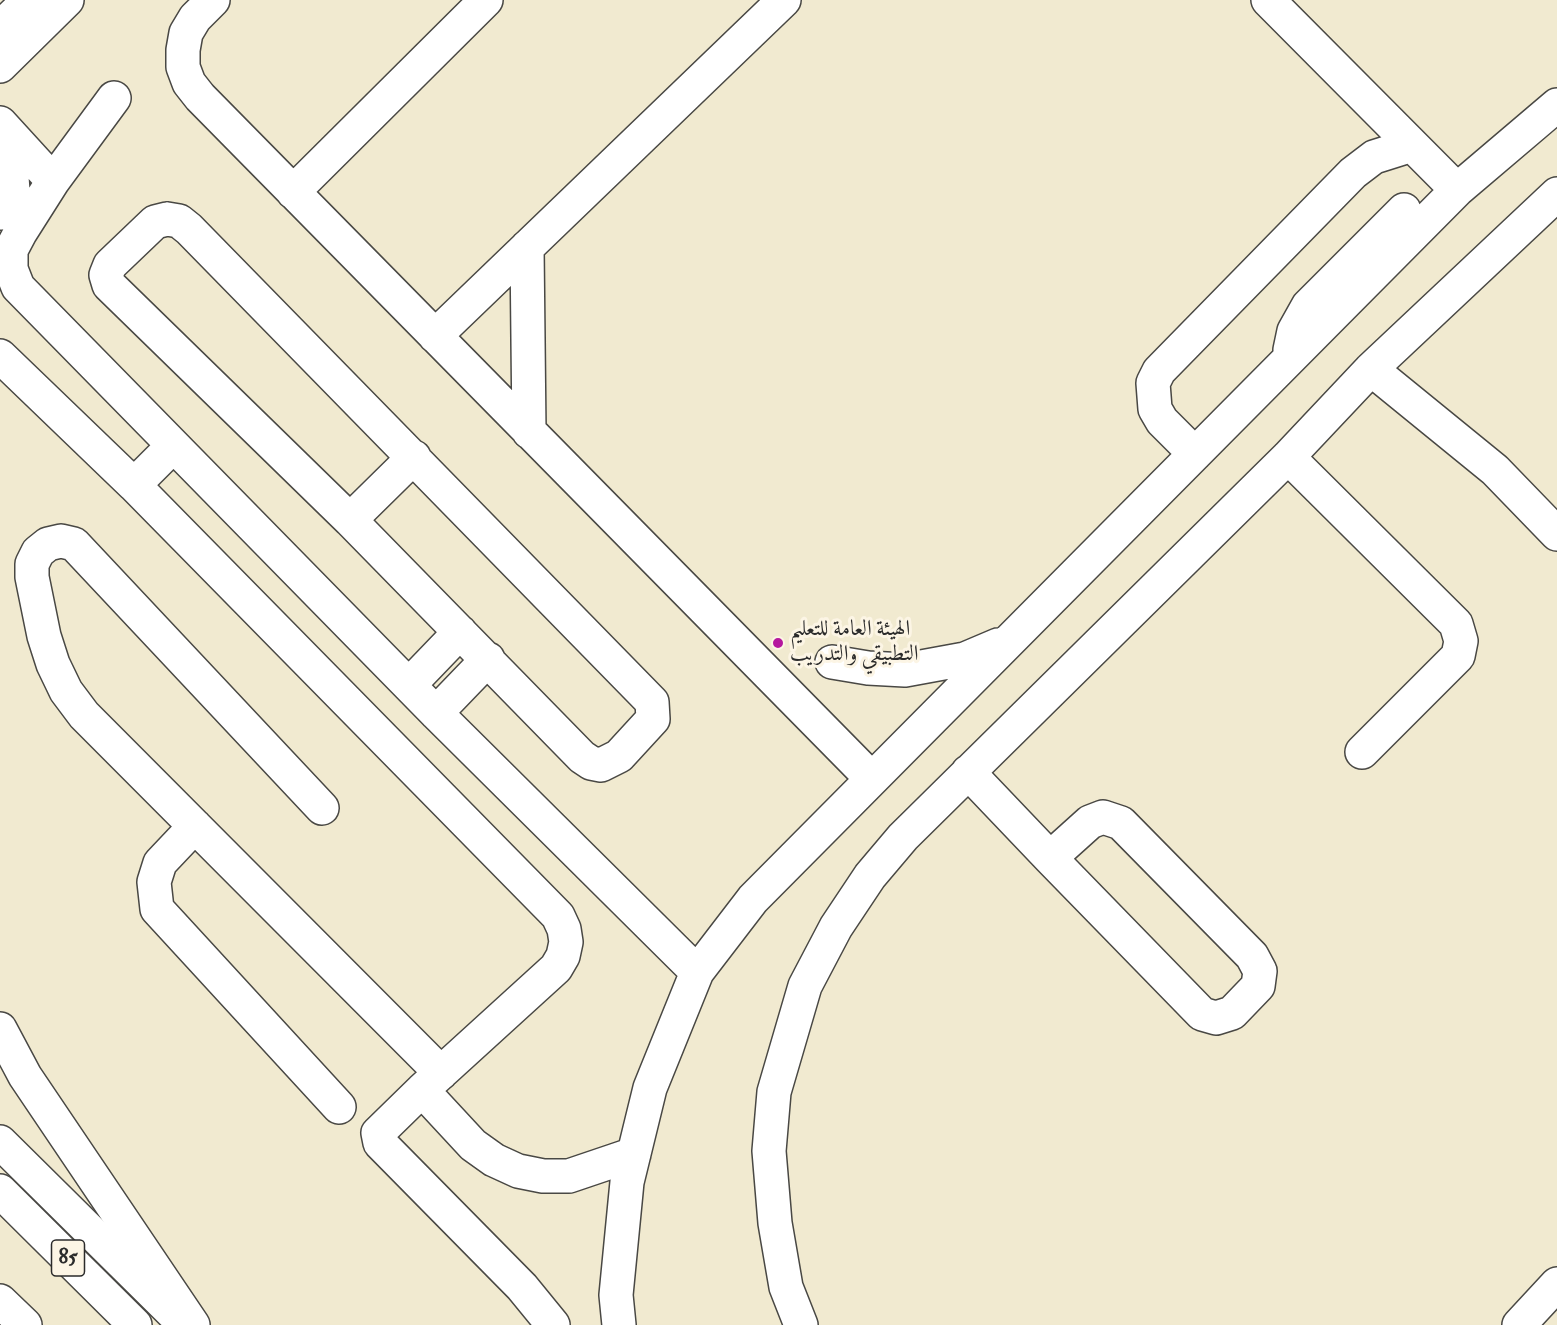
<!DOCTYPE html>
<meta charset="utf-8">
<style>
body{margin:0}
canvas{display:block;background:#f1ead0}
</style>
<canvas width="1557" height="1325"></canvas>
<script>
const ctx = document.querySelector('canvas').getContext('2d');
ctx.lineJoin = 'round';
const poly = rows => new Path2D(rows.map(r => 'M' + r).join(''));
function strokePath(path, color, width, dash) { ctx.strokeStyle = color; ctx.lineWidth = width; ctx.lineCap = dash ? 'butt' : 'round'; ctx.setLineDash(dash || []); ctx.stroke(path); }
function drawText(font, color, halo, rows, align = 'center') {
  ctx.font = font + ' "IM FELL Double Pica",Amiri,serif'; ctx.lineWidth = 6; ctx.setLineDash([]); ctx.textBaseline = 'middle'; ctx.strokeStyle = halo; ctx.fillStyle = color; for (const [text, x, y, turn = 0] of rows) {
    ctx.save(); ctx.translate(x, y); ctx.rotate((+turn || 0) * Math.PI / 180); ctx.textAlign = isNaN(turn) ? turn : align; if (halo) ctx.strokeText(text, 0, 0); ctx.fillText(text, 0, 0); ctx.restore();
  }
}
const minor = poly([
 [213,0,195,18,186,33,183,50,183,67,189,83,200,97,872,779],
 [1268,0,1457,190],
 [0,28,29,0],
 [0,66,67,0],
 [114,98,53,181,20,233,11,250,11,269,18,287,436,713,697,972],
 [0,123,53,181],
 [0,162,12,177,13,191,0,213],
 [293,192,486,0],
 [167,219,179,221,189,229,652,702,653,719,619,756,601,765,591,763,582,757,350,520,109,285,106,275,110,265,155,222,167,219],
 [527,247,529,432],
 [435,336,784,0],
 [1290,350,1294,331,1308,306,1404,210],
 [0,356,134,485,558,916,564,929,566,942,563,956,556,968,422,1090],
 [1371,369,1495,470,1557,534],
 [1195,454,1162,421,1155,409,1153,383,1159,371,1353,173,1374,157,1412,145],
 [1288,457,1456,624,1461,641,1458,656,1362,752],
 [134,485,172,447],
 [350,520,414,457],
 [832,662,868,668,905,670,965,659,998,645],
 [409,685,460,632],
 [436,713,488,659],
 [968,772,1050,858,1202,1014,1216,1018,1232,1013,1258,986,1260,971,1252,956,1121,823,1103,817,1090,822,1050,858],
 [322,808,74,544,61,541,48,544,38,552,32,564,32,577,44,636,53,664,66,691,84,715,441,1073],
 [195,826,160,863,154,882,157,909,339,1107],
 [553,1325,522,1287,380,1143,378,1133,422,1090,473,1145,494,1160,518,1171,543,1176,569,1176,634,1154],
 [619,1325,616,1295,627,1182,650,1088,697,972,753,899,1457,190,1557,105],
 [801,1325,786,1287,775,1223,769,1151,774,1092,805,986,836,927,870,876,903,837,1288,457,1371,369,1557,194],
 [1519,1325,1557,1284]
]);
const major = poly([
 [0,1142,180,1320]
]);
const highway = poly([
 [0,1029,25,1076,193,1325],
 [0,1191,135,1325],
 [0,1301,25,1325]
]);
strokePath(minor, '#494844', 36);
strokePath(major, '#494844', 36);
strokePath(highway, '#494844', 36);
strokePath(minor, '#fff', 33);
strokePath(major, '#fff', 33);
strokePath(highway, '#fff', 33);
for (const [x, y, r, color] of [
 [778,643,6,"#b5179e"]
]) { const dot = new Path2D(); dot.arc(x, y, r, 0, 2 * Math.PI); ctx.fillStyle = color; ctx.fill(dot); strokePath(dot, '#fcf5e5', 2); }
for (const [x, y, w] of [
 [68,1258,33]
]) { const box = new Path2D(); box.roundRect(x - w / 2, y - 18, w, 36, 4.5); ctx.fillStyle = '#fcf5e5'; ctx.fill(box); strokePath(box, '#2b2b2b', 1.5); }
drawText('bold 21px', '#2b2b2b', null, [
 ["85",68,1258]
]);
drawText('22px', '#2b2b2b', '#fcf5e5', [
 ["الهيئة العامة للتعليم",790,630],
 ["التطبيقي والتدريب",790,655]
], 'left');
</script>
